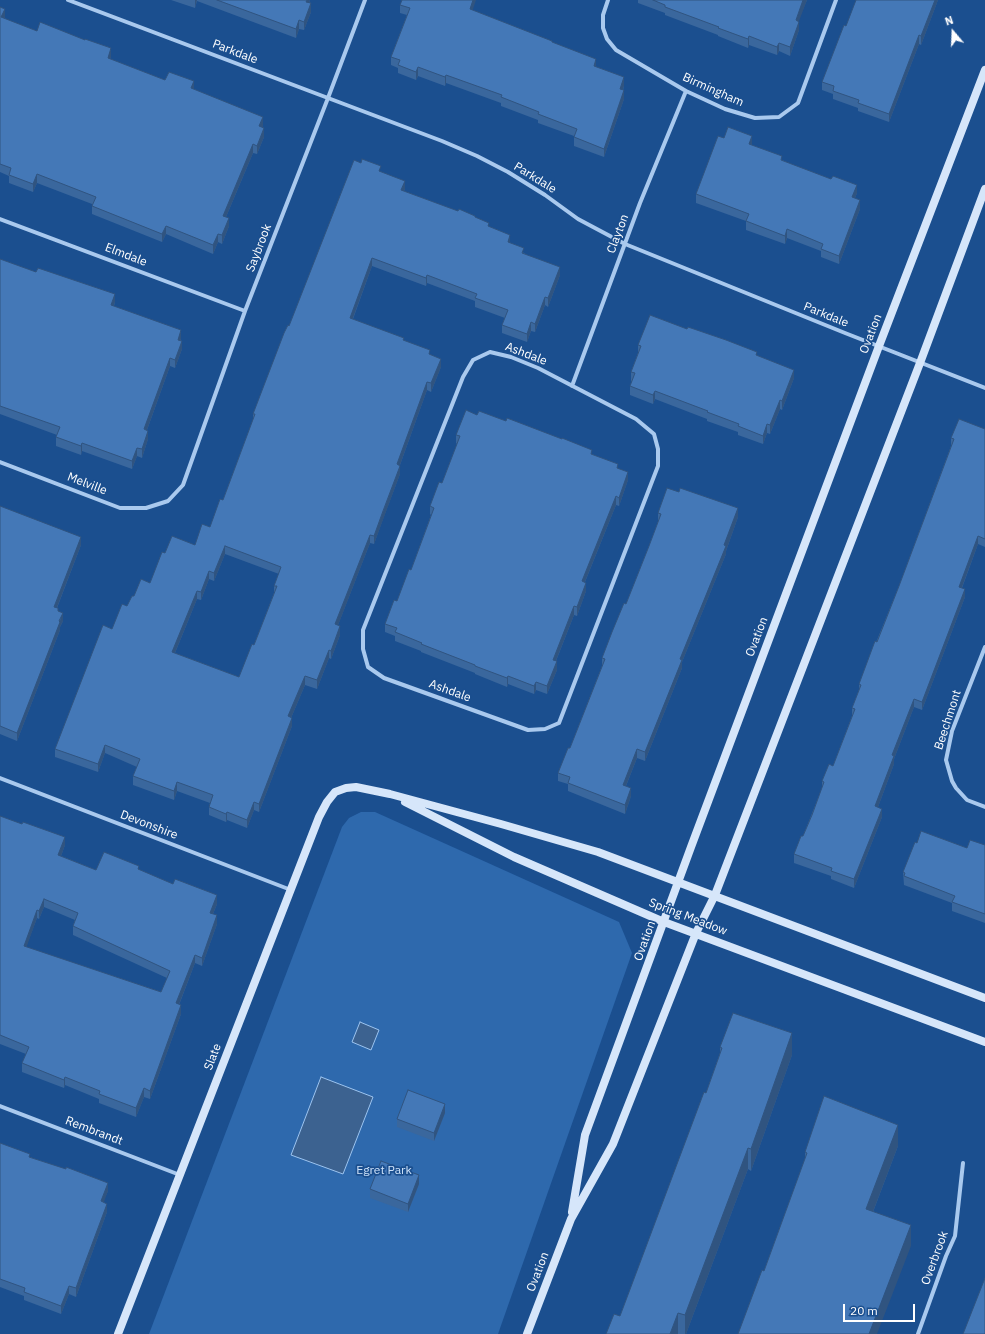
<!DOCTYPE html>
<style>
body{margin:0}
#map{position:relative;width:985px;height:1334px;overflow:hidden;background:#1b4f8f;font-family:"IBM Plex Sans",sans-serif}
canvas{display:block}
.north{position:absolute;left:933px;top:12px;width:40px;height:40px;-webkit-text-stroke:3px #1b4f8f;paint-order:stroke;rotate:341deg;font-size:11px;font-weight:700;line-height:16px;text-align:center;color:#fff}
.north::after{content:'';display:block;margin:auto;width:14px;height:18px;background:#fff;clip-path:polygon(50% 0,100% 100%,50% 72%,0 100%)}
.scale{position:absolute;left:843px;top:1304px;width:72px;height:18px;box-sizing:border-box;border:2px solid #fff;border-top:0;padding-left:5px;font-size:12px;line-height:14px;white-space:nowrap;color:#fff;-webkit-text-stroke:3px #1b4f8f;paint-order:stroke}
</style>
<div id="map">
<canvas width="985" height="1334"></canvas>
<div class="north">N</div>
<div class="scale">20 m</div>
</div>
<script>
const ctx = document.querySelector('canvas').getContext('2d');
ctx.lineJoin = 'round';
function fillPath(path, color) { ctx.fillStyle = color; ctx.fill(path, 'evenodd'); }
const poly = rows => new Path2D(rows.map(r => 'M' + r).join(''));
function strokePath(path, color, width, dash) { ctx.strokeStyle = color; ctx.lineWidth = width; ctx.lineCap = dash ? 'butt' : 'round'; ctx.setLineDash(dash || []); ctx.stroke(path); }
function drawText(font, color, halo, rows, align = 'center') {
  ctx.font = font + ' "IBM Plex Sans",sans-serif'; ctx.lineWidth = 3.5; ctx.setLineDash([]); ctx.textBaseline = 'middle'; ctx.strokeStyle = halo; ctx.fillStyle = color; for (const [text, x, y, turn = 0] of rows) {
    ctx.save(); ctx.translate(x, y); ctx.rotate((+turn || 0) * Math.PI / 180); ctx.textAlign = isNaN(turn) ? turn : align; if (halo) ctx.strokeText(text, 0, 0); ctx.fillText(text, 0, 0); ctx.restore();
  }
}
fillPath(poly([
 [361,812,375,812,619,922,632,953,498,1334,149,1334,342,827,349,818]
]), '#2e69ad');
const water = poly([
 [360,1022,379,1030,371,1050,352,1042,360,1022],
 [321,1077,373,1097,343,1174,291,1155,321,1077]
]);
fillPath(water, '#3c6290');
strokePath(water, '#9cc4f0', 1);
strokePath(poly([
 [68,0,442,141,477,156,508,172,545,195,578,219,625,244,845,333,985,388],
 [608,0,603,15,603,28,607,39,616,50,686,91,725,109,755,118,779,117,798,103,836,0],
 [0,219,245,311],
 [490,352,511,357,538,368,636,419,654,434,658,449,658,466,559,723,545,729,528,730,384,678,368,667,363,649,363,630,463,377,473,360,490,352],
 [572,386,640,203,686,91],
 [0,462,120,508,146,508,168,501,183,485,245,311,328,98,365,0],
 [985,647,952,731,946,760,952,781,956,788,967,800,985,807],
 [0,778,291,890],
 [0,1106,180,1175],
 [918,1334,946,1256,955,1236,963,1163]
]), '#a9c9ee', 4);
strokePath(poly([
 [405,802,514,857,664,922,985,1042],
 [572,1212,585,1135,691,847,879,346,985,70],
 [118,1334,319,817,327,802,335,792,346,788,356,787,390,794,501,824,598,852,985,998],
 [527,1334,571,1219,613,1144,696,933,715,895,920,363,985,189]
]), '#d6e6fa', 8);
fillPath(poly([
 [171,0,310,0,309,3,311,12,304,30,299,29,296,38,197,1,195,8],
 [638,0,807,0,798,21,799,30,790,56,779,51,777,55,749,45,748,48,718,36,718,35,665,15,665,13,638,3],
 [938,0,921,45,919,44,889,122,858,111,858,108,833,99,833,94,822,90,822,82,846,26],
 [400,5,472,10,552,42,596,67,624,86,623,90,624,99,604,157,574,146,574,136,538,123,538,120,501,106,501,103,446,83,445,86,418,76,416,80,398,73,398,68,391,65,391,57,407,15,400,13],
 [0,7,5,17,4,19,37,31,111,57,110,59,165,80,194,89,263,126,262,127,264,137,257,154,253,153,226,217,229,226,222,244,218,242,213,254,166,234,162,242,92,214,92,204,37,183,33,192,9,183,9,176,0,172],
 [724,138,752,144,752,145,782,160,857,193,855,198,860,209,839,264,821,257,821,251,787,238,785,244,746,230,746,221,696,203,696,194],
 [381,172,405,189,404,191,475,218,524,253,560,275,548,307,545,305,535,332,531,331,527,342,502,333,502,325,505,318,475,307,475,301,427,283,426,286,372,266,353,319,404,340,430,355,441,367,431,392,427,390,400,465,400,474,383,519,374,544,370,543,338,625,340,635,331,659,329,658,317,689,305,685,291,718,292,726,259,812,254,810,247,828,227,820,226,822,209,815,209,807,210,803,177,791,174,800,133,785,133,776,137,767,105,753,98,772,55,757,55,749,112,629,134,596,150,583,165,553,195,545,210,527,223,500,253,420,253,414,289,326],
 [225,554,279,574,274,586,274,593,254,645,239,677,175,653,197,599,201,600,209,579,214,581],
 [0,259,115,302,114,306,181,339,181,340,182,349,175,368,170,366,147,430,148,439,142,458,137,456,132,469,82,451,81,455,56,446,56,437,57,435,0,414],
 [638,345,757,355,794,378,782,410,780,409,770,434,767,433,763,444,738,435,738,432,707,421,707,419,655,399,653,404,630,395,630,386,632,381,631,381,631,372,638,353],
 [477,415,592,454,618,468,628,480,619,506,616,505,585,582,586,591,577,616,574,615,556,661,557,670,547,694,536,690,534,694,508,684,507,687,475,674,475,673,421,652,421,651,395,641,395,636,385,632,385,624,397,601,411,570,431,515,430,514,430,506,442,483,457,444,456,443,456,435],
 [985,429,985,547,978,544,962,588,965,597,922,710,914,707,894,759,894,764,878,807,882,817,854,888,831,879,831,876,794,863,794,854,803,836,822,788,822,781,833,766,852,716,852,708,859,690,859,684,899,586,951,446,951,438],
 [0,506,81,545,57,608,63,621,60,627,60,630,17,741,0,734],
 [658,513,738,517,726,551,726,554,682,662,682,668,645,761,637,758,626,786,631,796,625,814,568,791,568,784,558,781,558,773,570,748,602,666,602,658,626,604,649,546,658,522],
 [0,816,65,845,61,856,96,870,139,870,217,904,213,914,217,924,202,966,195,963,179,1005,181,1014,150,1099,144,1097,136,1117,99,1103,99,1099,65,1085,64,1088,22,1072,22,1063,26,1054,0,1044],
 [44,907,75,920,73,926,73,935,167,978,161,992,26,947,37,918,39,919],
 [917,843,967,848,985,845,985,923,952,911,952,903,904,885,903,872],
 [720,1047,792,1055,751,1171,748,1169,686,1334,606,1334,620,1316,706,1093,720,1053],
 [445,1113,434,1141,397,1127,397,1119],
 [0,1143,30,1157,108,1191,103,1202,107,1212,76,1297,69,1294,61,1314,24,1300,24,1296,0,1287],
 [898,1146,873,1212,911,1246,764,1271,805,1159,805,1152],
 [419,1184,408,1212,370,1198,370,1189]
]), '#3a679d');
fillPath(poly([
 [195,0,197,0,195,8],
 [307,0,310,0,306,10,306,2],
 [473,0,476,0,470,18,470,9],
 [803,0,807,0,796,29,796,20],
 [935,0,938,0,921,45,921,36],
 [311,3,311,12,304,30,304,22],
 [5,9,5,17,1,26,1,17],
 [299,20,299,29,296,38,296,29],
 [799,22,799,30,790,56,790,47],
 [919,35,919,44,889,122,889,114],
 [749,36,749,45,748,48,748,39],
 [779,43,779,51,777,55,777,47],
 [111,48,111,57,108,66,108,58],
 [596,59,596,67,594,66],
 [418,67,418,76,416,80,416,72],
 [446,75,446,83,445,86,445,77],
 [624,77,624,86,620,97,620,89],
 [194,81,194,90,191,88],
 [624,90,624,99,604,157,604,149],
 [263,117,263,126,259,134,259,126],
 [264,128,264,137,257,154,257,146],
 [752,136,752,144,749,152,749,144],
 [253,144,253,153,223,224,223,216],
 [37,174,37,183,33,192,33,184],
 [405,181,405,189,401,198,401,190],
 [857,185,857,193,852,206,852,197],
 [860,200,860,209,839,264,839,256],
 [229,218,229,226,222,244,222,235],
 [166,226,166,234,162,242,162,234],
 [787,229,787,238,785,244,785,236],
 [218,234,218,242,213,254,213,245],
 [510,235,510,243,508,242],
 [372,258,372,266,350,326,350,318],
 [560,267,560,275,548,307,548,298],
 [427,275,427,283,426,286,426,278],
 [115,294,115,302,111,313,111,305],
 [545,297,545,305,535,332,535,324],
 [531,322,531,331,527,342,527,334],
 [181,330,181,339,178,348,178,340],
 [182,341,182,349,175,368,175,360],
 [170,358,170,366,144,438,144,429],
 [441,359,441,367,431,392,431,383],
 [794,370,794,378,782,410,782,401],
 [427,382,427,390,397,473,397,464],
 [655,391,655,399,653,404,653,395],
 [780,400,780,409,770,434,770,425],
 [767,424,767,433,763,444,763,436],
 [148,431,148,439,142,458,142,449],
 [82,443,82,451,81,455,81,446],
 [137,448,137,456,132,469,132,461],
 [400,466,400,474,374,544,374,536],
 [628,472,628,480,619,506,619,498],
 [616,496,616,505,582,589,582,581],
 [738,508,738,517,726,551,726,554,682,662,682,668,645,761,645,752,680,659,724,545],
 [370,535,370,543,335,633,335,624],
 [978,536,978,544,959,595,959,587],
 [81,537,81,545,54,615,54,607],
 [225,546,225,554,214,581,214,573],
 [209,571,209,579,201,600,201,592],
 [586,583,586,591,577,616,577,607],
 [965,589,965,597,922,710,922,702],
 [197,591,197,599,172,660,172,652],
 [574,606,574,615,553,668,553,660],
 [63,613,63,621,60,627,60,630,17,741,17,733],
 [340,626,340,635,331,659,331,651],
 [329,650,329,658,317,689,317,680],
 [557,661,557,670,547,694,547,686],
 [305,676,305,685,288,725,288,716],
 [508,676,508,684,507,687,507,678],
 [536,682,536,690,534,694,534,686],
 [914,699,914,707,894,759,894,764,875,815,875,806,892,755],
 [292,718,292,726,259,812,259,804],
 [105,745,105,753,98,772,98,764],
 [637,749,637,758,623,793,623,785],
 [177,782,177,791,174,800,174,791],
 [631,788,631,796,625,814,625,805],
 [254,802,254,810,247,828,247,820],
 [882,809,882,817,854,888,854,879],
 [227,812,227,820,226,822,226,814],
 [65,837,65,845,58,864,58,855],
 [217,895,217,904,210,921,210,913],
 [44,899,44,907,39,919,39,911],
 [37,910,37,918,24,954,24,946],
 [217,915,217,924,202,966,202,958],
 [195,955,195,963,176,1012,176,1003],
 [181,1005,181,1014,150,1099,150,1091],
 [792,1033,792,1055,751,1171,751,1149],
 [65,1077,65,1085,64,1088,64,1080],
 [144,1088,144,1097,136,1117,136,1108],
 [445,1104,445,1113,434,1141,434,1133],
 [898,1125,898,1146,866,1230,866,1209],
 [748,1148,748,1169,686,1334,685,1334,685,1315],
 [419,1175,419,1184,408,1212,408,1204],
 [108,1183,108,1191,101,1210,101,1201],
 [107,1204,107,1212,76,1297,76,1288],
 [911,1225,911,1246,877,1334,869,1334],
 [69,1286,69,1294,61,1314,61,1306],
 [678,1313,678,1334,670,1334]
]), '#305480');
const building = poly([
 [217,0,307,0,306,2,311,3,304,22,299,20,296,29,217,0],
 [402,0,473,0,470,9,552,41,552,42,596,59,594,66,624,77,620,89,624,90,604,149,574,137,577,129,538,114,539,112,501,97,502,95,446,75,445,77,418,67,416,72,398,65,400,60,391,57,410,8,400,5,402,0],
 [653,0,803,0,796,20,799,22,790,47,779,43,777,47,749,36,748,39,718,28,719,27,665,7,665,5,653,0],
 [856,0,935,0,921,36,919,35,889,114,858,103,859,100,833,91,834,86,822,82,844,25,846,26,856,0],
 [0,7,5,9,1,17,37,31,40,22,85,40,85,39,111,48,108,58,165,80,169,72,194,81,191,88,263,117,259,126,264,128,257,146,253,144,223,216,229,218,222,235,218,234,213,245,166,226,162,234,92,206,96,197,37,174,33,184,9,175,11,168,0,164,0,7],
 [728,127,752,136,749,144,782,156,781,160,831,179,833,176,857,185,852,197,860,200,839,256,821,249,823,244,787,229,785,236,746,221,749,214,696,194,718,136,724,138,728,127],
 [362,159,381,166,379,171,405,181,401,190,458,211,459,209,475,216,475,217,489,223,488,226,510,235,508,242,524,248,522,253,560,267,548,298,545,297,535,324,531,322,527,334,502,325,508,310,475,298,477,294,427,275,426,278,372,258,350,318,404,338,403,340,430,350,429,354,441,359,431,383,427,382,397,464,400,466,383,511,374,536,370,535,335,624,340,626,331,651,329,650,317,680,305,676,288,716,292,718,259,804,254,802,247,820,227,812,226,814,209,807,213,795,177,782,174,791,133,776,140,759,105,745,98,764,55,749,103,625,112,629,122,604,127,606,132,596,134,596,141,579,150,583,162,552,165,553,172,536,195,545,202,524,210,527,220,499,223,500,255,414,253,414,284,333,288,325,289,326,354,160,361,163,362,159],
 [225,546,281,567,274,586,277,586,254,645,252,644,239,677,172,652,197,591,201,592,209,571,214,573,225,546],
 [0,259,36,272,38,268,115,294,111,305,181,330,178,340,182,341,175,360,170,358,144,429,148,431,142,449,137,448,132,461,82,443,81,446,56,437,60,427,0,406,0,259],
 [650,315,687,329,688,327,726,340,757,352,756,355,794,370,782,401,780,400,770,425,767,424,763,436,738,426,739,424,707,412,708,411,655,391,653,395,630,386,635,373,631,372,641,346,638,345,650,315],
 [466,410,477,415,479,411,506,421,507,418,562,439,562,438,592,450,591,454,618,464,617,468,628,472,619,498,616,496,582,581,586,583,577,607,574,606,553,660,557,661,547,686,536,682,534,686,508,676,507,678,475,666,475,665,421,644,422,643,395,632,397,628,385,624,394,600,397,601,409,569,411,570,434,508,430,506,439,482,442,483,460,436,456,435,466,410],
 [959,419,985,429,985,539,978,536,959,587,965,589,922,702,914,699,892,755,894,756,875,806,882,809,854,879,831,871,832,868,794,854,801,836,803,836,812,815,824,782,822,781,829,764,833,766,855,709,852,708,861,685,859,684,875,641,877,642,899,586,954,439,951,438,959,419],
 [667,488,679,492,680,488,738,508,724,545,726,546,680,659,682,660,645,752,637,749,623,785,631,788,625,805,568,783,570,777,558,773,568,748,570,748,605,659,602,658,612,632,624,603,626,604,649,546,661,514,658,513,667,488],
 [0,506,81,537,54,607,58,608,58,611,63,613,59,621,60,622,17,733,0,726,0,506],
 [0,816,22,824,23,822,65,837,58,855,96,870,104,852,139,866,138,869,173,884,175,879,217,895,210,913,217,915,202,958,195,955,176,1003,181,1005,150,1091,144,1088,136,1108,99,1094,100,1091,65,1077,64,1080,22,1063,29,1047,0,1035,0,816],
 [44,899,78,913,73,926,170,971,161,992,24,946,37,910,39,911,44,899],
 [921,831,967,848,970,840,985,845,985,914,952,902,955,896,904,876,905,873,903,872,915,842,917,843,921,831],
 [733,1013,792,1033,751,1149,748,1148,685,1315,678,1313,670,1334,606,1334,614,1314,620,1316,704,1092,706,1093,722,1048,720,1047,733,1013],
 [408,1090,445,1104,434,1133,397,1119,408,1090],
 [824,1096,898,1125,866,1209,911,1225,869,1334,738,1334,762,1270,764,1271,807,1153,805,1152,824,1096],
 [0,1143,30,1154,29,1157,66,1169,66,1167,108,1183,101,1201,107,1204,82,1271,76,1288,69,1286,61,1306,24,1292,25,1288,0,1279,0,1143],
 [381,1161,419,1175,408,1204,370,1189,381,1161],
 [985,1278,985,1334,963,1334,985,1278]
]);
fillPath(building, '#4478b7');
strokePath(building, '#305480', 1);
drawText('12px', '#fff', '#1b4f8f', [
 ["Parkdale",235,52,21],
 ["Birmingham",713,90,24],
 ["Parkdale",535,178,32],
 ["Clayton",618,234,-69],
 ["Saybrook",259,248,-69],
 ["Elmdale",126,255,21],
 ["Parkdale",826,315,22],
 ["Ovation",871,334,-69],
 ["Ashdale",526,354,21],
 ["Melville",87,484,21],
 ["Ovation",757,637,-69],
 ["Ashdale",450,691,20],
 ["Beechmont",948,720,-72],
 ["Devonshire",149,825,21],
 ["Spring Meadow",688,917,21],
 ["Ovation",645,941,-70],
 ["Slate",213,1057,-69],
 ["Rembrandt",94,1131,21],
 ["Overbrook",935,1258,-70],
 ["Ovation",538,1272,-69]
]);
drawText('12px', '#cfe3fa', '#1b4f8f', [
 ["Egret Park",384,1171]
]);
</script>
